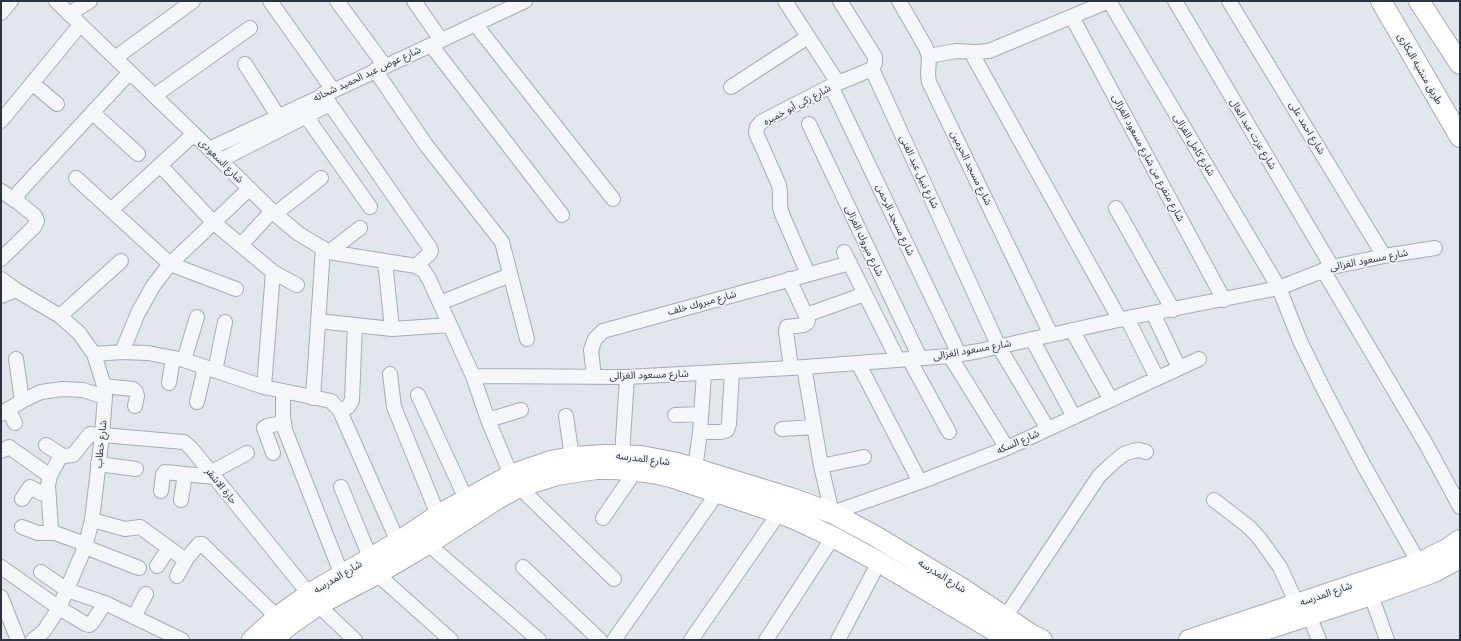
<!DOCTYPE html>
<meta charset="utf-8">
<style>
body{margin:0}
#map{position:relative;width:1461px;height:641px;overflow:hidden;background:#e2e5ea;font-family:Mulish,sans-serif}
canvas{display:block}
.frame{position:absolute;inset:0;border:2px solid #2a3442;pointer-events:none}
</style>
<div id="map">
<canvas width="1461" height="641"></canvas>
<div class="frame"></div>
</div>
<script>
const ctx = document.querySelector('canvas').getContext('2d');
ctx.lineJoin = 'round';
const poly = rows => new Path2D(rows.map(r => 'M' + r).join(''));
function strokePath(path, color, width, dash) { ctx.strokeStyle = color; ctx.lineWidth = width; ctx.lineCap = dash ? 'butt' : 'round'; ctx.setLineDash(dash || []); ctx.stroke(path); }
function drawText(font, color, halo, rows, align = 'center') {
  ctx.font = font + ' Mulish,"Noto Sans Arabic",sans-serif'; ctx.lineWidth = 3.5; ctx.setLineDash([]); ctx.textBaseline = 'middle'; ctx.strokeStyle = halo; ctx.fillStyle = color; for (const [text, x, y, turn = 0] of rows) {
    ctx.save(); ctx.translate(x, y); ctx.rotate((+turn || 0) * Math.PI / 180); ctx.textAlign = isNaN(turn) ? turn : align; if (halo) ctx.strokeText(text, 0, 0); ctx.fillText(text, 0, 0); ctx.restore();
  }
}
const street = poly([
 [56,1,194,134,275,214,299,234,329,252,416,266,424,271,429,279,473,376,488,420,511,475,519,487,614,579],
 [270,1,333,90],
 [337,1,385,66],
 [414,1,441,40],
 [785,1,838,83],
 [840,1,875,57,875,63,872,69],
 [899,1,925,46,929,56,928,75,929,82,1051,335],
 [1175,1,1332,267],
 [1229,1,1384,256],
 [1,13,11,1],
 [69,14,90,1],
 [1072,17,1224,300],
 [475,24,613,199],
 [431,45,562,215],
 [971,52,1120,320],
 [929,56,956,51,977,52,989,51,1109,1,1279,288,1300,341,1324,390,1364,466,1419,563],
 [115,58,193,1],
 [245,64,278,116],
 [872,69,999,347,1048,429],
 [375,70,426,145,502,242,527,339],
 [32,83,57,104],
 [831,86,959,354],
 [731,87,808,37],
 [323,94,430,248,431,251,429,254,416,266],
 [154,96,250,28],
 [93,113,138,154],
 [306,116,370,207],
 [1,121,80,25],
 [809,124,920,358],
 [209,149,525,1],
 [221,160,330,104],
 [160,165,213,222,273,272,297,285],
 [76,178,170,264,236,289],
 [1,191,19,203],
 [1116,208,1173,310],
 [111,210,194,134],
 [275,214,321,178],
 [241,245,272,211],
 [329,252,360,228],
 [844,252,898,360],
 [1,259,34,227,37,221,35,216,19,203,17,197,19,192,129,73],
 [385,261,392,329],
 [1323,270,1426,444,1460,507],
 [808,274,782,214,780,207,780,192,779,185,756,133,757,127,761,122,831,86,872,69],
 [1,279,16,290,60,316,79,333,94,354,104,386,105,397,102,435,92,520,85,547,59,608,44,631,33,640],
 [789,279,808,320,807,323,804,325,787,327,786,331,791,368],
 [1,296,16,290],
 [440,303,510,275],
 [1153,313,1179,368],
 [806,315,865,294],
 [60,316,121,261],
 [1127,318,1157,378],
 [318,321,392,329,450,325],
 [1072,330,1111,400],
 [1032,339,1074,417],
 [122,352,138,313,153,286,170,264,249,189],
 [94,354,122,352,148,353,184,360,264,387,331,401,340,411,398,542],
 [950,356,1007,448],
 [16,359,22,401],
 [909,359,949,432],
 [184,360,197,317],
 [858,363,920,482],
 [804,367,821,466,832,513,920,482,1007,448,1199,359],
 [215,371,225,322],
 [390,374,394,407,438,515],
 [473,376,627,377,791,368,950,356,979,351,1127,318,1279,288,1332,267,1384,256,1435,248],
 [594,377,591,350,595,339,603,331,850,263],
 [169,383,173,358],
 [104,386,133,389,136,392,137,396,135,406],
 [264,387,273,272],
 [283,391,283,416,285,430,345,583],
 [418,395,466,499],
 [313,398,323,248],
 [197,402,205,367],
 [8,409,15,423],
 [340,411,348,407,352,400,355,325],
 [1,414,22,401,41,392,62,389,83,390,105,397],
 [675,415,701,414],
 [566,416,572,457],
 [488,420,521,410],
 [782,429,814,427],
 [700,432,721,432,727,430,729,424,732,371],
 [102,435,184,442,191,448,309,594],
 [46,445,63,456],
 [1,451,9,447,50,476],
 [273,453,264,428,267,426,283,423],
 [622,455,627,377],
 [98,464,136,469],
 [821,466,864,457],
 [695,469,700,432,704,373],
 [210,473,247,453],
 [341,487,377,574,451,640],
 [161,491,163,475,165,472,214,477],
 [22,499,30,487,49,497],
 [181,500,185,474],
 [1214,500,1249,527,1260,539,1280,567,1297,604],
 [603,518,636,470],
 [92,520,125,529,140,527,184,559,187,558,199,544,202,544,277,617],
 [22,527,38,533,55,533],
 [85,544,55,533,51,530,48,485,50,476,59,459,63,456,73,455,90,434,102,436],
 [428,544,539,640],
 [85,547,139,568],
 [157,566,169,548],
 [1,567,59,608,86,624,89,625,92,623,105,603],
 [523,567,600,640],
 [41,572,67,590,105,603,182,640],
 [177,576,187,558],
 [1371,595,1387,640],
 [1,597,18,640],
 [318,605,355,640],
 [1309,615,1319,640],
 [134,617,146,594],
 [1000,625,1099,476,1115,461,1124,454,1133,451,1139,450,1146,452],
 [614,640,718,492],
 [691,640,779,513],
 [766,640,833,537],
 [838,640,879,562]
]);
const secondary = poly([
 [1381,1,1460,137],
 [1419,1,1460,64],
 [252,640,277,617,309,594,398,542,438,515,511,475,551,461,572,457,605,455,641,456,677,463,791,498,832,513,875,536,928,568,960,587,1032,635,1042,640],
 [273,640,288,626,318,605,377,574,428,544,497,499,519,487,557,475,596,469,616,469,654,473,671,477,779,513,797,520,833,537,879,562,1010,640],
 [1189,640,1419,563,1447,549,1460,540],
 [1234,640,1371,595,1434,572,1460,558]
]);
strokePath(street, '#a7acb4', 16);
strokePath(secondary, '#a7acb4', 22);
strokePath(street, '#f5f6f8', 14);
strokePath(secondary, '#fff', 20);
drawText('10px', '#2a3442', '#f1f4f7', [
 ["طريق منشيه البكارى",1420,69,60],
 ["شارع عوض عبد الحميد شحاته",367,74,-25],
 ["شارع زكى أبو خميره",797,105,-28],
 ["شارع احمد على",1307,128,59],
 ["شارع عزت عبد العال",1253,134,59],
 ["شارع كامل الغزالى",1194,145,59],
 ["شارع متفرع من شارع مسعود الغزالى",1148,158,62],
 ["شارع السعودى",221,161,45],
 ["شارع مسجد الحرمين",971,168,64],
 ["شارع نبيل عبد الغنى",919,172,65],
 ["شارع مسجد الرحمن",895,220,65],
 ["شارع مبروك الغزالى",864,241,65],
 ["شارع مسعود الغزالى",1369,260,-11],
 ["شارع مبروك خلف",702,303,-15],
 ["شارع مسعود الغزالى",972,350,-10],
 ["شارع مسعود الغزالى",649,375,-2],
 ["شارع السكه",1018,442,-24],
 ["شارع خطاب",101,444,-84],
 ["شارع المدرسه",643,459,7],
 ["حارة الاشقر",221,486,51],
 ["شارع المدرسه",942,576,32],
 ["شارع المدرسه",338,577,-31],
 ["شارع المدرسه",1326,594,-19]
]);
</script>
